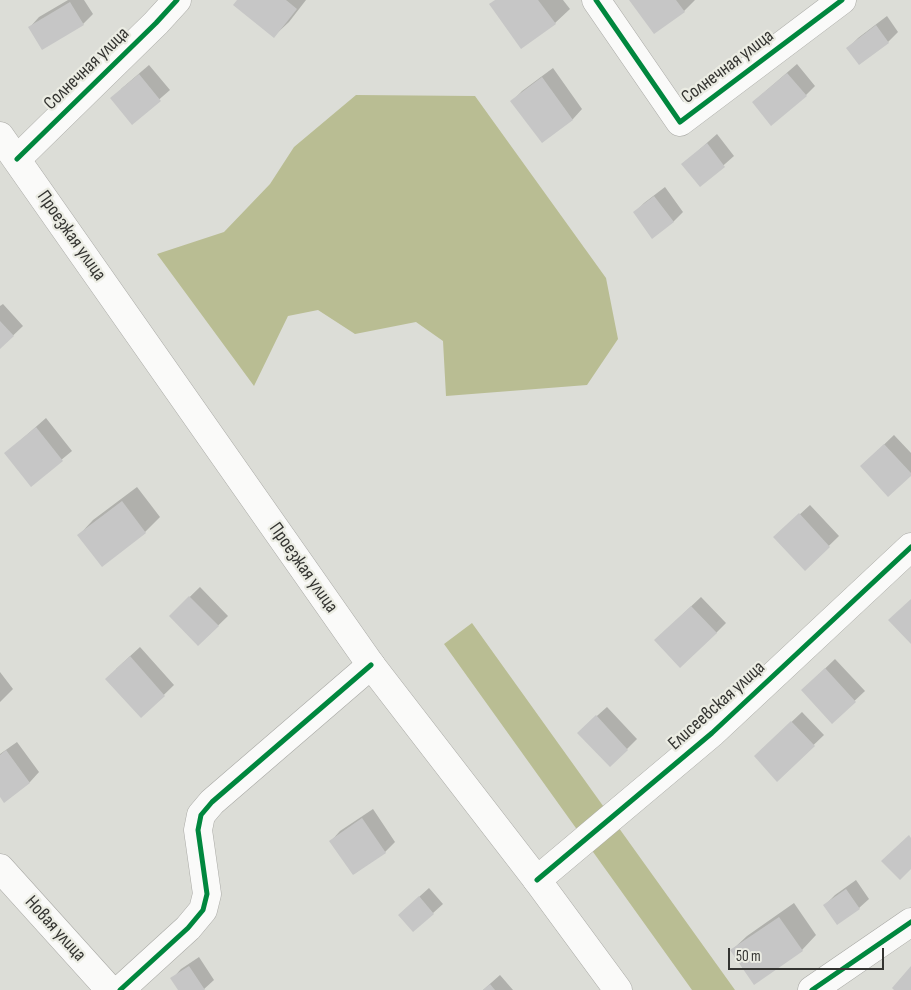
<!DOCTYPE html>
<meta charset="utf-8">
<style>
body{margin:0}
#map{position:relative;width:911px;height:990px;overflow:hidden;background:#dcddd7;font-family:"Sofia Sans Condensed",sans-serif}
canvas{display:block}
.scale{position:absolute;left:728px;top:948px;width:156px;height:22px;box-sizing:border-box;border:2px solid #343431;border-top:0;padding-left:6px;font-size:15px;line-height:18px;white-space:nowrap;color:#343431;-webkit-text-stroke:4px #ebece3;paint-order:stroke}
</style>
<div id="map">
<canvas width="911" height="990"></canvas>
<div class="scale">50 m</div>
</div>
<script>
const ctx = document.querySelector('canvas').getContext('2d');
ctx.lineJoin = 'round';
function fillPath(path, color) { ctx.fillStyle = color; ctx.fill(path, 'evenodd'); }
const poly = rows => new Path2D(rows.map(r => 'M' + r).join(''));
function strokePath(path, color, width, dash) { ctx.strokeStyle = color; ctx.lineWidth = width; ctx.lineCap = dash ? 'butt' : 'round'; ctx.setLineDash(dash || []); ctx.stroke(path); }
function drawText(font, color, halo, rows, align = 'center') {
  ctx.font = font + ' "Sofia Sans Condensed",sans-serif'; ctx.lineWidth = 4.5; ctx.setLineDash([]); ctx.textBaseline = 'middle'; ctx.strokeStyle = halo; ctx.fillStyle = color; for (const [text, x, y, turn = 0] of rows) {
    ctx.save(); ctx.translate(x, y); ctx.rotate((+turn || 0) * Math.PI / 180); ctx.textAlign = isNaN(turn) ? turn : align; if (halo) ctx.strokeText(text, 0, 0); ctx.fillText(text, 0, 0); ctx.restore();
  }
}
fillPath(poly([
 [356,95,475,96,606,278,618,339,587,385,446,396,443,341,416,322,355,334,318,310,288,316,254,386,157,254,224,232,270,184,294,147],
 [472,623,735,990,692,990,444,644]
]), '#b9bd93');
fillPath(poly([
 [68,0,84,0,93,14,83,24,30,27,39,17],
 [238,0,306,0,289,22,274,36],
 [495,0,563,0,570,9,555,23],
 [631,0,695,0,684,11],
 [887,16,898,32,888,42,859,63,848,48,858,38],
 [797,64,815,86,806,95,753,102],
 [149,65,170,90,132,123,121,89],
 [553,68,582,109,573,119,542,141,512,101,522,91],
 [717,134,734,156,700,186,683,164],
 [665,187,683,212,673,222,635,212,644,203],
 [3,304,23,326,0,348,0,306],
 [46,418,72,451,31,485,6,453],
 [894,435,911,453,911,474,871,457],
 [137,487,160,517,145,532,102,565,79,535,93,520],
 [810,505,839,536,805,569,785,528],
 [200,587,228,616,199,644,170,616],
 [701,597,726,623,716,633,665,631],
 [140,647,174,685,141,717,116,669],
 [835,659,865,691,832,722,812,681],
 [0,672,13,689,0,702],
 [607,707,637,739,610,766,589,723],
 [802,712,824,735,777,780,765,747],
 [17,742,39,772,30,782,4,801,0,795,0,754],
 [373,809,395,842,385,852,354,874,331,841,340,831],
 [856,880,869,899,859,908,825,905,835,895],
 [429,888,443,904,413,931,410,905],
 [794,903,816,935,802,950,732,950,747,936],
 [199,957,214,980,203,990,179,990,172,979,181,969],
 [500,975,513,990,483,990]
]), '#0003');
fillPath(poly([
 [237,0,286,0,297,9,274,38,233,5],
 [495,0,538,0,556,24,521,49,489,4],
 [629,0,676,0,685,12,654,34],
 [70,2,84,25,42,50,28,27],
 [876,25,889,43,859,65,846,48],
 [787,73,807,96,771,126,752,102],
 [139,74,161,101,132,125,110,98],
 [542,77,573,120,542,143,510,101],
 [707,143,725,167,700,187,681,164],
 [654,196,674,222,652,239,633,212],
 [0,321,14,336,0,349],
 [36,427,63,461,31,487,4,453],
 [884,444,911,473,911,476,888,497,860,466],
 [122,501,146,533,102,567,77,535],
 [799,513,830,547,805,571,773,537],
 [189,596,219,626,198,646,169,616],
 [911,599,911,644,888,620],
 [691,606,717,633,680,668,654,640],
 [130,656,165,696,141,718,105,679],
 [825,668,856,702,832,724,801,690],
 [596,715,628,750,610,767,577,733],
 [791,721,815,746,777,782,754,756],
 [6,750,30,783,4,803,0,797,0,755],
 [362,818,386,853,353,875,329,841],
 [909,835,911,838,911,869,900,880,881,861],
 [846,889,860,909,837,925,823,905],
 [419,896,434,914,413,932,398,915],
 [779,917,803,951,754,985,730,950],
 [189,966,205,990,178,990,170,978],
 [911,966,911,990,894,990,892,988],
 [490,984,495,990,483,990]
]), '#c6c6c6');
const minor = poly([
 [596,0,680,122,842,0],
 [17,159,156,23,177,0],
 [0,868,110,990],
 [537,880,712,733,911,547],
 [120,990,188,928,203,910,207,894,198,830,201,815,212,802,371,665],
 [812,990,911,922]
]);
const major = poly([
 [0,136,371,665,537,880,618,990]
]);
strokePath(minor, '#a8a8a4', 29);
strokePath(major, '#a8a8a4', 29);
strokePath(minor, '#fafaf9', 28);
strokePath(major, '#fafaf9', 28);
strokePath(poly([
 [596,0,680,122,842,0],
 [17,159,156,23,177,0],
 [537,880,712,733,911,547],
 [120,990,188,928,203,910,207,894,198,830,201,815,212,802,371,665],
 [812,990,911,922]
]), '#00873e', 5);
drawText('19px', '#343431', '#ebece3', [
 ["Солнечная улица",728,67,-37],
 ["Солнечная улица",87,69,-44],
 ["Проезжая улица",71,236,55],
 ["Проезжая улица",303,568,55],
 ["Елисеевская улица",717,706,-42],
 ["Новая улица",55,929,48]
]);
</script>
